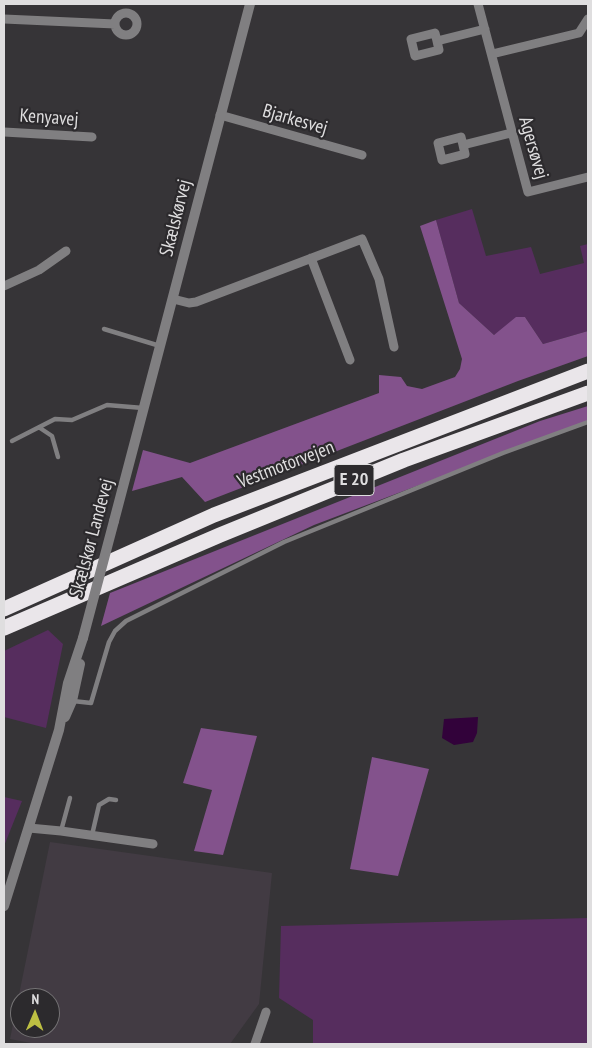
<!DOCTYPE html>
<meta charset="utf-8">
<style>
body{margin:0}
#map{position:relative;width:592px;height:1048px;overflow:hidden;background:#363437;font-family:"PT Sans Narrow",sans-serif}
canvas{display:block}
.frame{position:absolute;inset:0;border:5px solid #dfdedf;pointer-events:none}
.north{position:absolute;left:10px;top:988px;width:50px;height:50px;box-sizing:border-box;background:#2c2a2d;border:1px solid #747274;border-radius:50%;rotate:1deg;font-size:14px;font-weight:700;line-height:20px;text-align:center;color:#dfdedf}
.north::after{content:'';display:block;margin:auto;width:18px;height:22px;background:#bdbf43;clip-path:polygon(50% 0,100% 100%,50% 72%,0 100%)}
</style>
<div id="map">
<canvas width="592" height="1048"></canvas>
<div class="frame"></div>
<div class="north">N</div>
</div>
<script>
const ctx = document.querySelector('canvas').getContext('2d');
ctx.lineJoin = 'round';
function fillPath(path, color) { ctx.fillStyle = color; ctx.fill(path, 'evenodd'); }
const poly = rows => new Path2D(rows.map(r => 'M' + r).join(''));
function strokePath(path, color, width, dash) { ctx.strokeStyle = color; ctx.lineWidth = width; ctx.lineCap = dash ? 'butt' : 'round'; ctx.setLineDash(dash || []); ctx.stroke(path); }
function drawText(font, color, halo, rows, align = 'center') {
  ctx.font = font + ' "PT Sans Narrow",sans-serif'; ctx.lineWidth = 4.5; ctx.setLineDash([]); ctx.textBaseline = 'middle'; ctx.strokeStyle = halo; ctx.fillStyle = color; for (const [text, x, y, turn = 0] of rows) {
    ctx.save(); ctx.translate(x, y); ctx.rotate((+turn || 0) * Math.PI / 180); ctx.textAlign = isNaN(turn) ? turn : align; if (halo) ctx.strokeText(text, 0, 0); ctx.fillText(text, 0, 0); ctx.restore();
  }
}
fillPath(poly([
 [50,842,272,873,259,1004,230,1044,36,1044,10,1039],
 [20,998,50,998,50,1028,20,1028]
]), '#423b43');
fillPath(poly([
 [472,209,486,256,531,247,540,274,584,263,580,246,588,244,588,331,543,344,525,317,494,335,459,303,436,220],
 [48,630,63,644,46,728,4,717,4,651],
 [4,797,22,801,4,846],
 [588,918,588,1044,313,1044,313,1020,279,998,281,926]
]), '#562d5e');
fillPath(poly([
 [436,220,459,303,494,335,516,317,525,317,543,344,588,331,588,356,518,381,205,502,182,477,132,491,143,450,190,463,379,393,379,375,401,377,407,386,422,389,455,377,460,369,462,359,420,226],
 [588,406,588,421,314,525,101,626,110,593,540,421],
 [201,728,257,736,223,855,194,851,212,790,183,783],
 [372,757,429,769,398,876,350,869]
]), '#83528c');
fillPath(poly([
 [478,717,477,733,473,742,454,745,442,738,444,719]
]), '#32023a');
strokePath(poly([
 [104,329,160,346],
 [40,428,52,436,58,457],
 [12,441,55,419,72,420,107,405,143,408],
 [73,701,91,703,109,642,115,631,126,621,284,542,503,453,588,422],
 [61,831,70,798],
 [92,835,99,805,109,799,116,800]
]), '#807f81', 4.5);
strokePath(poly([
 [478,4,528,192,588,177],
 '115 24a11 11 0 1 1 22 0a11 11 0 1 1-22 0Z',
 [4,19,115,24],
 [437,41,439,50,415,56,411,39,435,33,437,41,485,29],
 [492,54,579,33,588,19],
 [220,115,362,155],
 [4,132,92,137],
 [463,145,465,154,442,160,438,143,461,137,463,145,511,133],
 [311,258,350,360],
 [4,286,39,270,66,251],
 [173,299,189,303,196,302,362,239,379,279,394,347],
 [29,828,61,831,153,844],
 [255,1044,266,1012]
]), '#807f81', 9);
strokePath(poly([
 [114,521,250,4],
 [65,717,72,701,80,664],
 [4,906,59,730,68,683,83,638]
]), '#807f81', 10);
strokePath(poly([
 [4,609,214,515,588,371],
 [4,628,220,535,404,460,588,393]
]), '#eae6ea', 15);
strokePath(poly([
 [83,638,114,521]
]), '#807f81', 10);
for (const [x, y, w] of [
 [354,480,40]
]) { const box = new Path2D(); box.roundRect(x - w / 2, y - 15.5, w, 31, 4); ctx.fillStyle = '#2c2a2d'; ctx.fill(box); strokePath(box, '#dfdedf', 1); }
drawText('bold 18px', '#dfdedf', null, [
 ["E 20",354,480]
]);
drawText('19px', '#dfdedf', '#2c2a2d', [
 ["Kenyavej",49,118,4],
 ["Bjarkesvej",295,120,16],
 ["Agersøvej",533,148,74],
 ["Skælskørvej",176,218,-76],
 ["Vestmotorvejen",286,465,-21],
 ["Skælskør Landevej",92,538,-75]
]);
</script>
